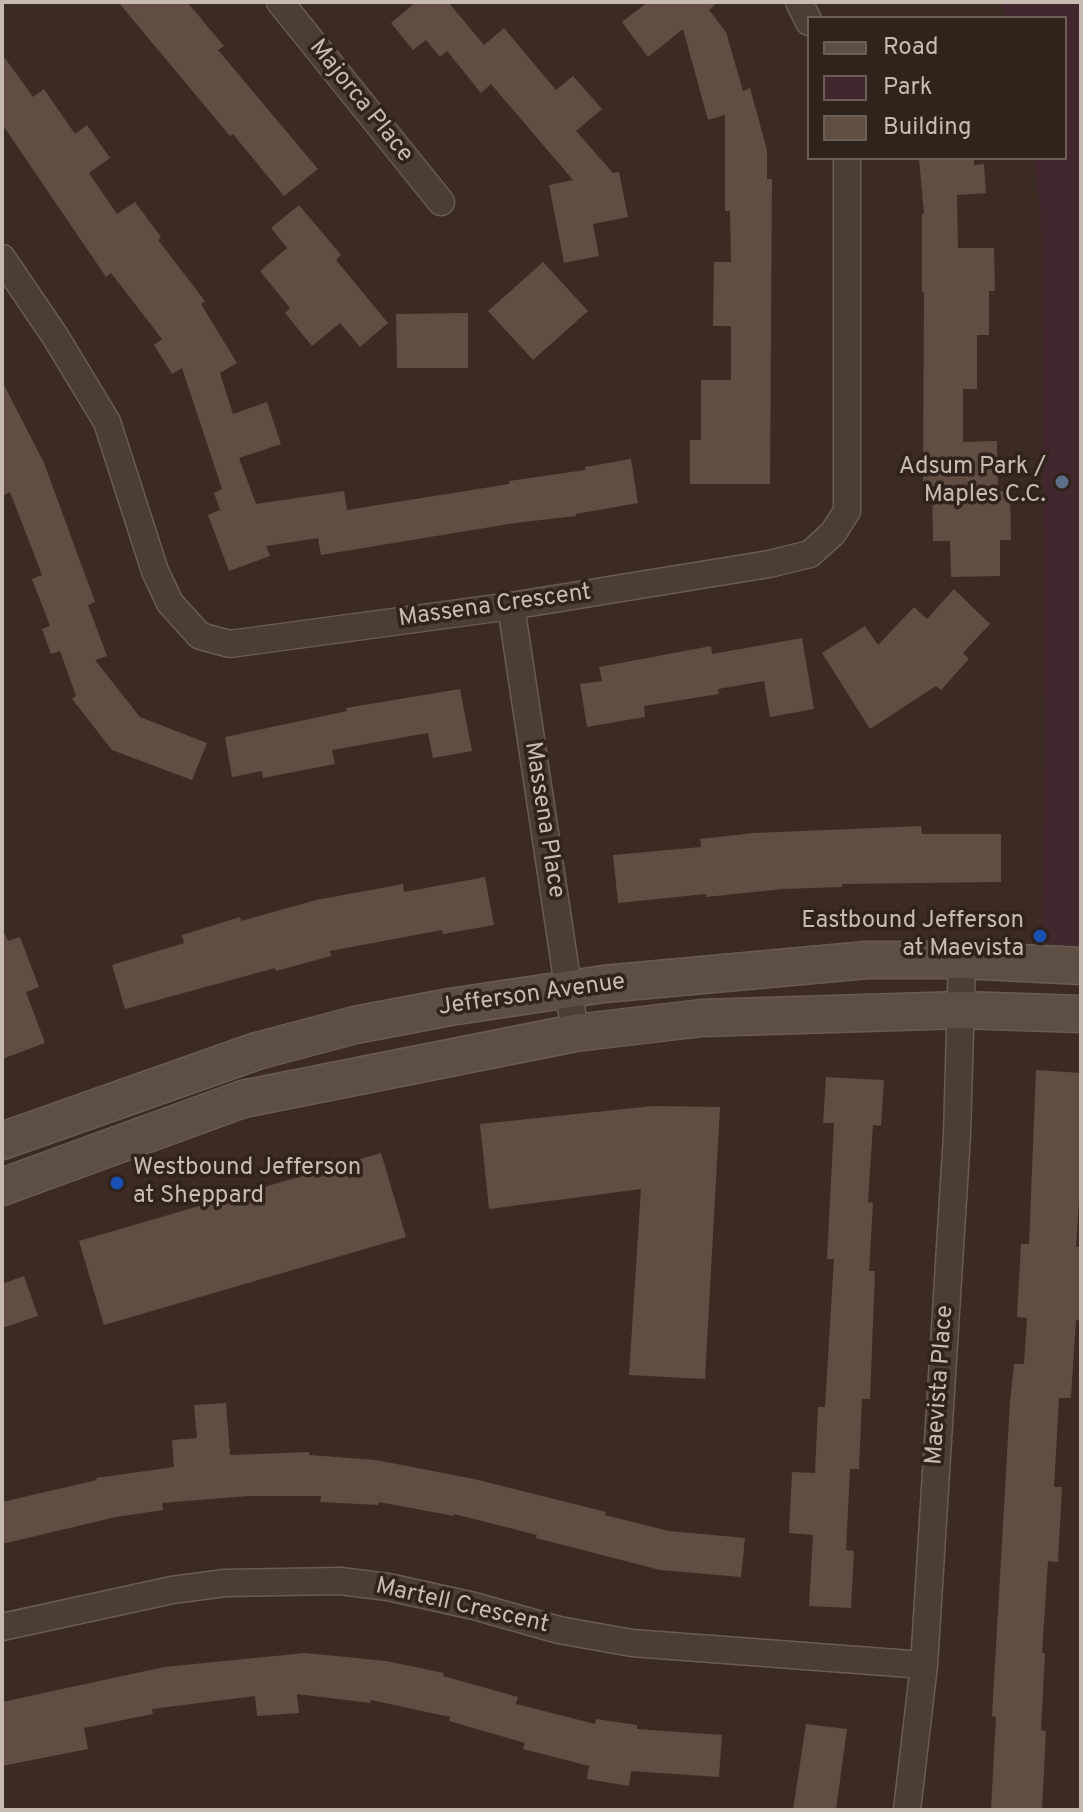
<!DOCTYPE html>
<style>
body{margin:0}
#map{position:relative;width:1083px;height:1812px;overflow:hidden;background:#3b2b22;font-family:Overpass,sans-serif}
canvas{display:block}
.frame{position:absolute;inset:0;border:4px solid #c7bab1;pointer-events:none}
.legend{position:absolute;left:807px;top:16px;width:260px;height:144px;box-sizing:border-box;background:#30231b;border:2px solid #6c5f57;margin:0;padding:10px 14px;list-style:none;font-size:24px;color:#c7bab1}
.legend li{display:flex;align-items:center;gap:16px;height:40px}
.legend b{width:40px;border:2px solid #6c5f57}
</style>
<div id="map">
<canvas width="1083" height="1812"></canvas>
<div class="frame"></div>
<ul class="legend">
<li><b style="height:10px;background:#5e4f44"></b>Road</li>
<li><b style="height:22px;background:#42282e"></b>Park</li>
<li><b style="height:22px;background:#604e43"></b>Building</li>
</ul>
</div>
<script>
const ctx = document.querySelector('canvas').getContext('2d');
ctx.lineJoin = 'round';
function fillPath(path, color) { ctx.fillStyle = color; ctx.fill(path, 'evenodd'); }
const poly = rows => new Path2D(rows.map(r => 'M' + r).join(''));
function strokePath(path, color, width, dash) { ctx.strokeStyle = color; ctx.lineWidth = width; ctx.lineCap = dash ? 'butt' : 'round'; ctx.setLineDash(dash || []); ctx.stroke(path); }
function drawText(font, color, halo, rows, align = 'center') {
  ctx.font = font + ' Overpass,sans-serif'; ctx.lineWidth = 7; ctx.setLineDash([]); ctx.textBaseline = 'middle'; ctx.strokeStyle = halo; ctx.fillStyle = color; for (const [text, x, y, turn = 0] of rows) {
    ctx.save(); ctx.translate(x, y); ctx.rotate((+turn || 0) * Math.PI / 180); ctx.textAlign = isNaN(turn) ? turn : align; if (halo) ctx.strokeText(text, 0, 0); ctx.fillText(text, 0, 0); ctx.restore();
  }
}
fillPath(poly([
 [1003,2,1081,2,1081,946,1041,944,1045,747,1041,216,1034,158,1065,158,1065,18,1007,18]
]), '#42282e');
fillPath(poly([
 [118,2,187,2,224,46,218,50,318,169,284,196,233,134,230,136],
 [416,2,448,2,484,45,504,28,556,90,573,76,602,109,576,131,613,173,619,172,628,217,593,224,599,256,564,263,549,185,573,180,491,84,481,93,447,51,440,57,426,40,413,50,391,23],
 [648,2,718,2,709,10,726,32,743,91,750,88,767,150,767,179,772,179,770,484,690,484,690,440,701,440,701,380,731,380,731,326,713,326,714,262,731,262,730,211,725,211,725,115,708,120,683,29,648,57,622,22],
 [2,54,33,97,44,89,75,134,87,125,110,158,89,173,117,214,135,202,161,237,158,240,205,301,201,304,237,363,220,373,233,414,267,402,281,444,239,458,256,504,344,491,347,510,509,484,509,481,585,470,585,467,631,459,638,503,576,514,576,516,515,523,321,555,318,538,266,546,270,556,229,571,208,515,220,510,214,493,222,489,182,368,172,374,154,345,162,339,111,273,106,277,2,124],
 [919,158,974,158,974,165,984,164,986,193,957,195,958,248,994,248,995,291,989,291,989,335,977,335,977,389,963,389,963,442,997,441,998,491,1010,491,1011,540,1000,540,1000,576,951,577,950,541,933,541,932,484,923,484,924,292,922,292,922,214,924,214],
 [299,205,341,255,336,260,388,323,360,347,340,323,312,346,285,313,290,308,260,271,287,248,271,228],
 [543,262,588,311,533,360,488,311],
 [468,313,468,368,397,368,396,314],
 [2,381,44,463,95,602,88,605,107,656,95,660,140,717,207,743,192,780,112,750,72,699,76,696,60,651,51,654,42,629,50,626,32,579,42,575,10,492,2,496],
 [954,589,990,624,963,653,969,659,941,690,936,686,870,729,822,653,865,626,878,645,914,607,927,619],
 [802,638,814,709,770,717,764,681,718,689,719,694,644,706,645,717,587,727,580,684,602,681,599,667,711,646,712,654],
 [460,689,472,751,433,758,428,733,332,750,335,764,263,778,262,771,232,777,225,737,347,711,346,708],
 [921,826,922,834,1001,834,1001,882,842,884,842,887,783,889,706,897,706,894,618,903,613,855,701,847,700,839,754,833],
 [485,877,494,925,443,934,442,930,330,951,331,956,276,971,275,968,125,1009,112,965,184,943,182,935,240,917,241,921,316,900,403,884,404,892],
 [5,934,8,941,20,937,39,987,26,992,45,1043,2,1059,2,935],
 [1036,1070,1081,1073,1081,1166,1076,1247,1081,1247,1081,1321,1076,1320,1071,1398,1059,1398,1054,1487,1062,1487,1058,1562,1048,1561,1042,1653,1045,1653,1041,1730,1046,1731,1042,1810,991,1810,996,1717,992,1716,1010,1402,1014,1364,1024,1364,1027,1318,1017,1317,1021,1244,1029,1244],
 [826,1077,884,1080,881,1126,873,1125,868,1202,873,1203,869,1271,875,1271,870,1399,862,1399,859,1469,850,1469,846,1550,854,1551,851,1608,809,1606,813,1535,789,1533,792,1472,815,1473,818,1407,825,1407,834,1259,827,1259,834,1123,823,1123],
 [653,1106,720,1107,705,1379,629,1375,641,1189,489,1209,480,1124],
 [381,1153,406,1237,104,1325,79,1241],
 [24,1276,38,1316,2,1328,2,1284],
 [226,1403,230,1455,309,1452,309,1455,376,1460,474,1479,606,1512,605,1515,669,1531,745,1538,741,1577,660,1570,536,1538,537,1535,454,1514,454,1516,379,1502,378,1505,320,1502,321,1496,248,1496,162,1503,163,1510,116,1517,2,1544,2,1502,97,1480,96,1478,174,1467,172,1440,197,1438,194,1405],
 [305,1653,386,1661,444,1673,443,1676,518,1697,516,1704,595,1724,596,1719,637,1725,637,1729,722,1735,719,1777,631,1771,629,1786,587,1779,589,1766,523,1749,525,1743,449,1721,450,1717,371,1700,370,1703,297,1694,299,1713,257,1716,255,1696,152,1709,153,1714,84,1728,88,1749,2,1766,2,1702,164,1667],
 [806,1724,847,1729,836,1810,793,1810]
]), '#604e43');
const street = poly([
 [280,2,441,202],
 [799,2,809,22],
 [2,258,55,336,107,422,155,571,170,603,200,636,230,644,511,606,769,564,810,554,833,533,847,511,847,158],
 [511,606,575,1033],
 [2,1627,172,1590,225,1583,340,1581,388,1587,474,1606,559,1630,632,1643,924,1665],
 [907,1810,924,1665,957,1135,962,960]
]);
const secondary = poly([
 [2,1141,257,1051,355,1025,450,1007,604,984,867,960,962,960,1081,966],
 [2,1187,243,1099,575,1033,702,1018,962,1010,1081,1014]
]);
strokePath(street, '#695c54', 29);
strokePath(secondary, '#695c54', 39);
strokePath(street, '#4b3e36', 26);
strokePath(secondary, '#5e4f44', 36);
for (const [x, y, r, color] of [
 [1062,482,8,"#5c6f8a"],
 [1040,936,8,"#1a4fb4"],
 [117,1183,8,"#1a4fb4"]
]) { const dot = new Path2D(); dot.arc(x, y, r, 0, 2 * Math.PI); ctx.fillStyle = color; ctx.fill(dot); strokePath(dot, '#30231b', 3); }
drawText('24px', '#c7bab1', '#30231b', [
 ["Majorca Place",360,102,51],
 ["Massena Crescent",495,607,-8],
 ["Massena Place",543,820,81],
 ["Jefferson Avenue",532,996,-8],
 ["Maevista Place",941,1385,-86],
 ["Martell Crescent",462,1607,13]
]);
drawText('24px', '#c7bab1', '#30231b', [
 ["Adsum Park /",1046,468],
 ["Maples C.C.",1046,496],
 ["Eastbound Jefferson",1024,922],
 ["at Maevista",1024,950],
 ["Westbound Jefferson",133,1169,"left"],
 ["at Sheppard",133,1197,"left"]
], 'right');
</script>
